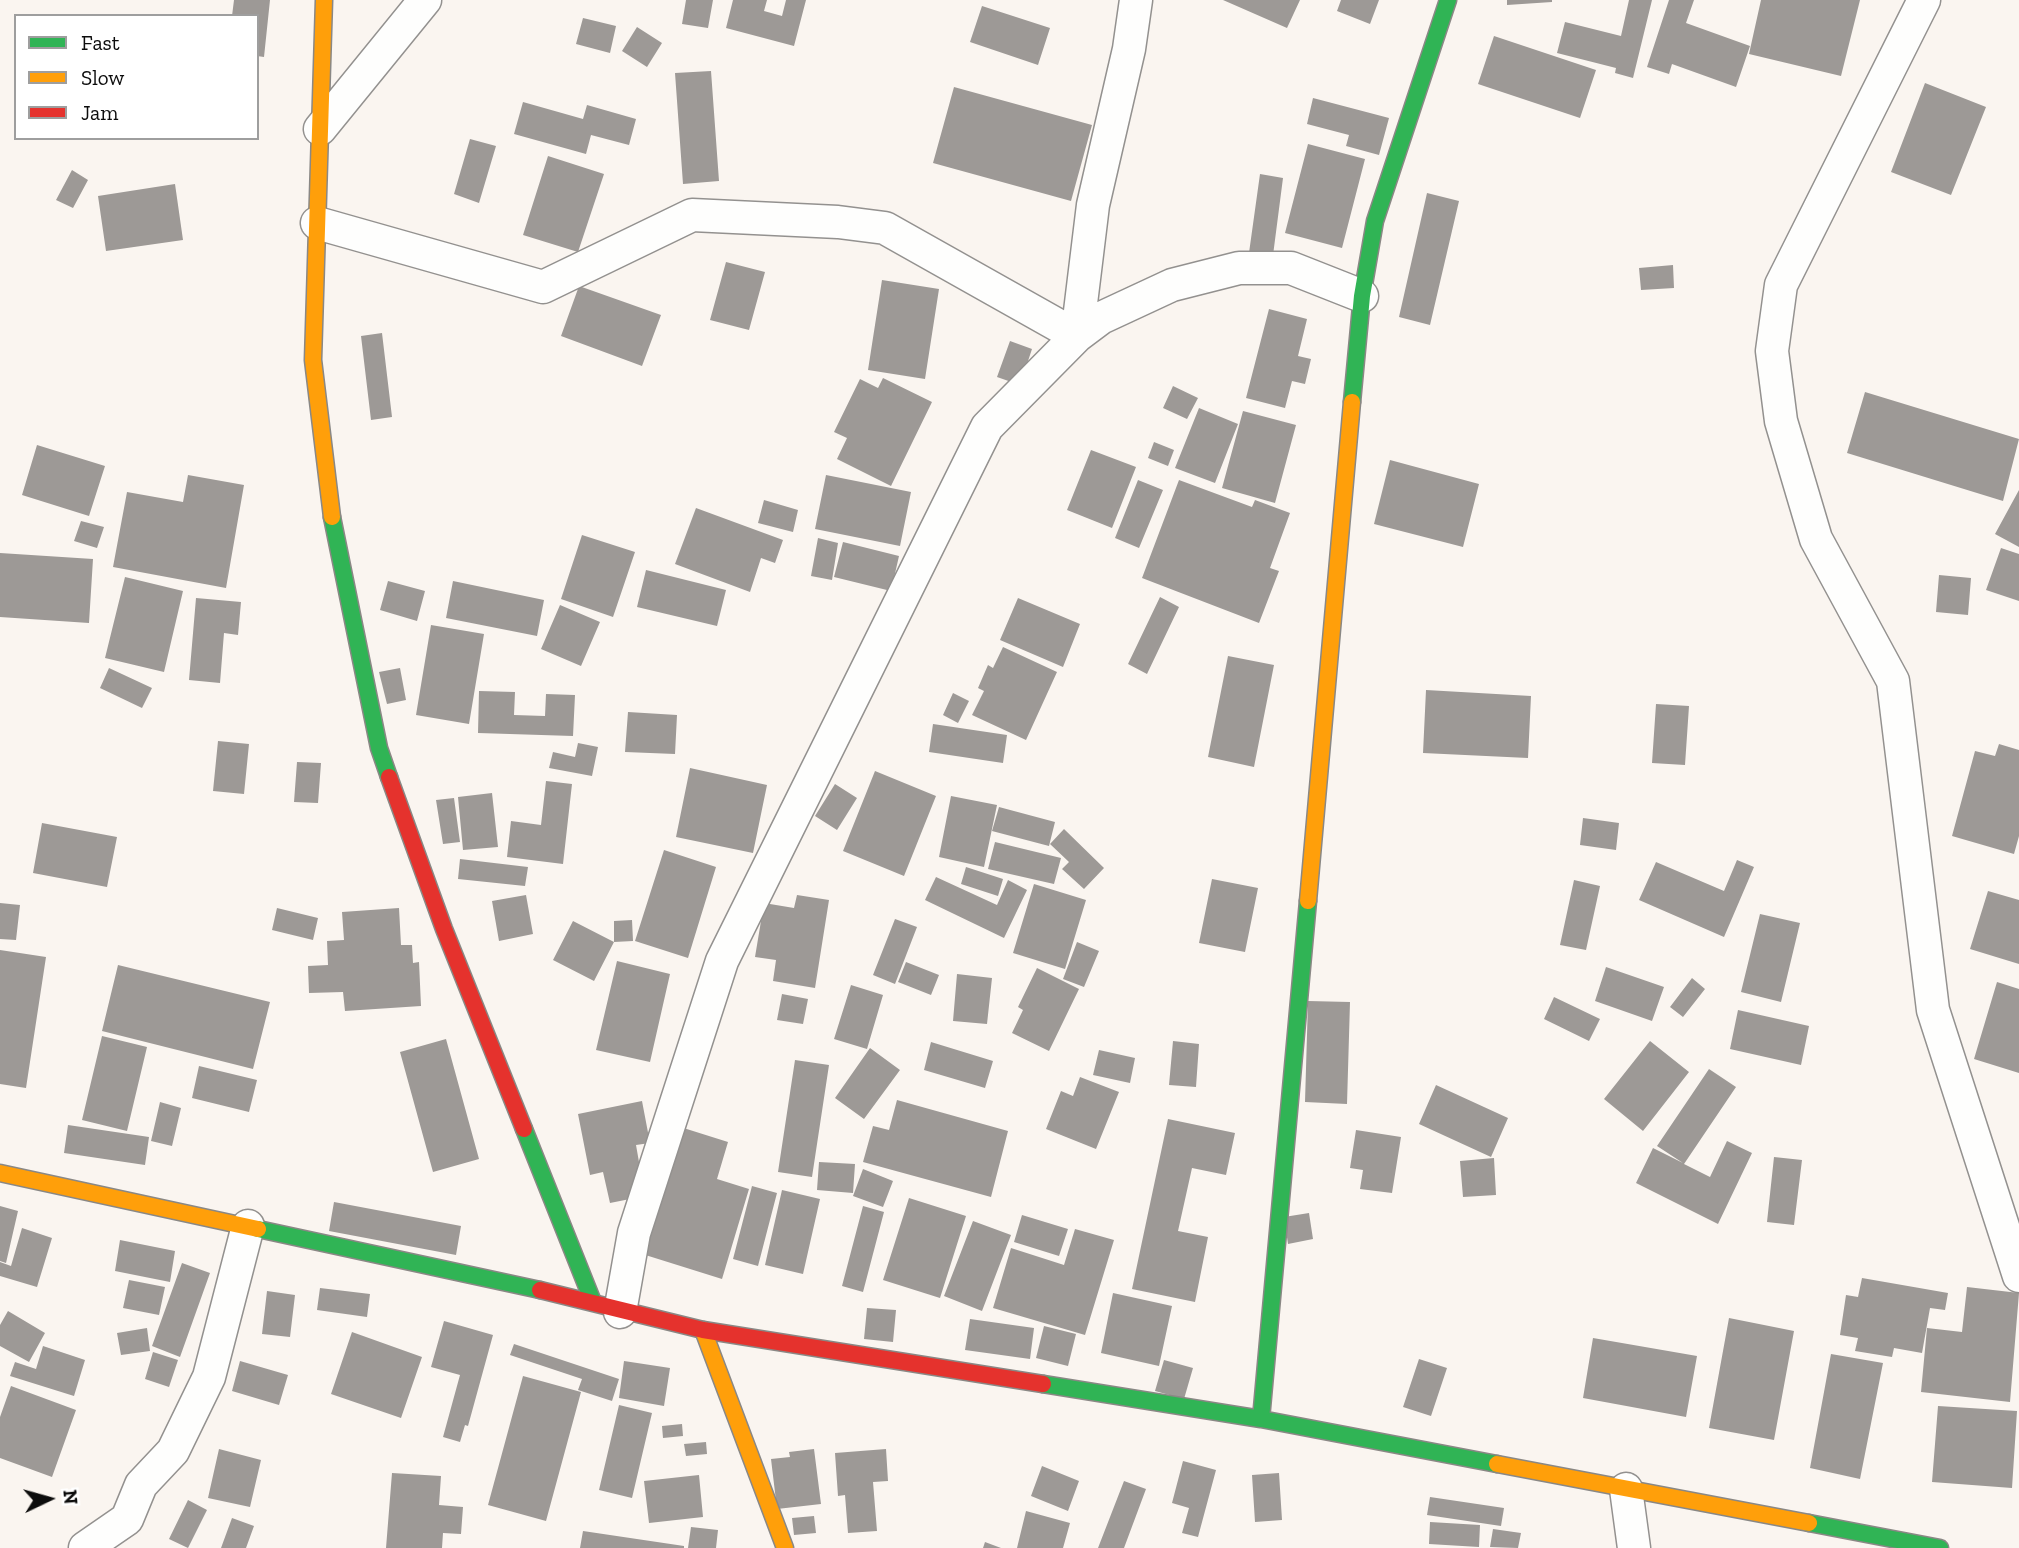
<!DOCTYPE html>
<style>
body{margin:0}
#map{position:relative;width:2019px;height:1548px;overflow:hidden;background:#faf5f0;font-family:"Zilla Slab",serif}
canvas{display:block}
.legend{position:absolute;left:14px;top:14px;width:245px;height:126px;box-sizing:border-box;background:#fff;border:2px solid #9e9e9e;margin:0;padding:9px 12px;list-style:none;font-size:21px;color:#0c0c0c}
.legend li{display:flex;align-items:center;gap:14px;height:35px}
.legend b{width:35px;border:2px solid #9e9e9e}
.north{position:absolute;left:14px;top:1464px;width:70px;height:70px;-webkit-text-stroke:5px #fff;paint-order:stroke;rotate:85deg;font-size:19px;font-weight:700;line-height:28px;text-align:center;color:#0c0c0c}
.north::after{content:'';display:block;margin:auto;width:24px;height:32px;background:#0c0c0c;clip-path:polygon(50% 0,100% 100%,50% 72%,0 100%)}
</style>
<div id="map">
<canvas width="2019" height="1548"></canvas>
<ul class="legend">
<li><b style="height:9px;background:#30b455"></b>Fast</li>
<li><b style="height:9px;background:#ff9f0a"></b>Slow</li>
<li><b style="height:9px;background:#e5322d"></b>Jam</li>
</ul>
<div class="north">N</div>
</div>
<script>
const ctx = document.querySelector('canvas').getContext('2d');
ctx.lineJoin = 'round';
function fillPath(path, color) { ctx.fillStyle = color; ctx.fill(path, 'evenodd'); }
const poly = rows => new Path2D(rows.map(r => 'M' + r).join(''));
function strokePath(path, color, width, dash) { ctx.strokeStyle = color; ctx.lineWidth = width; ctx.lineCap = dash ? 'butt' : 'round'; ctx.setLineDash(dash || []); ctx.stroke(path); }
fillPath(poly([
 [234,0,270,0,264,57,257,56,257,16,232,16],
 [686,0,713,0,708,28,682,24],
 [733,0,767,0,764,11,782,16,786,0,806,0,794,46,726,28],
 [1223,0,1300,0,1287,28],
 [1341,0,1379,0,1370,24,1337,11],
 [1507,0,1552,0,1552,2,1507,5],
 [1629,0,1652,0,1633,78,1615,73,1616,68,1557,53,1565,22,1621,36],
 [1669,0,1694,0,1686,23,1750,46,1736,87,1672,64,1669,74,1647,67],
 [1761,0,1860,0,1841,76,1749,54],
 [982,6,1050,28,1038,65,970,42],
 [583,18,616,26,610,53,576,44],
 [637,27,662,43,647,67,622,51],
 [1494,36,1596,70,1580,118,1478,84],
 [711,71,719,181,683,184,675,73],
 [1925,83,1986,107,1951,195,1891,172],
 [954,87,1092,125,1071,201,933,163],
 [1313,98,1389,118,1379,155,1346,146,1349,135,1307,124],
 [523,102,583,119,587,105,636,119,629,145,591,135,586,154,514,134],
 [470,139,496,146,479,203,454,194],
 [1308,144,1365,159,1342,248,1285,233],
 [548,156,604,174,578,252,523,235],
 [72,170,88,180,73,208,56,200],
 [1260,174,1283,178,1272,263,1248,260],
 [175,184,183,240,106,251,98,196],
 [1427,193,1459,201,1430,325,1399,317],
 [726,262,765,272,749,330,710,320],
 [1673,265,1674,288,1641,290,1639,268],
 [882,280,939,289,925,379,868,370],
 [579,286,661,315,642,366,561,336],
 [1269,309,1307,319,1298,356,1311,359,1305,384,1292,381,1285,408,1246,398],
 [382,333,392,417,371,420,361,336],
 [1010,341,1032,349,1020,385,997,377],
 [883,378,932,402,891,486,837,459,847,438,834,432,860,379,878,388],
 [1173,386,1198,398,1187,419,1163,408],
 [1865,392,2019,439,2003,501,1847,453],
 [1199,408,1238,424,1215,483,1175,468],
 [1243,411,1296,425,1275,503,1222,488],
 [1154,442,1174,450,1168,466,1148,458],
 [37,445,105,466,89,516,22,495],
 [1091,450,1136,467,1112,528,1067,510],
 [1390,460,1479,484,1463,547,1374,524],
 [188,475,244,485,226,588,113,567,127,492,183,502],
 [826,475,911,492,900,546,815,529],
 [1138,480,1163,490,1139,548,1115,538],
 [1179,480,1252,507,1255,500,1290,513,1270,568,1279,571,1259,623,1142,578],
 [2019,490,2019,547,1995,534],
 [764,500,798,510,793,532,758,523],
 [696,508,783,540,775,563,761,558,750,592,675,564],
 [81,521,104,527,97,548,74,541],
 [582,535,635,552,613,617,561,599],
 [818,538,838,543,832,580,811,576],
 [843,542,899,556,891,591,834,577],
 [2001,548,2019,554,2019,601,1986,590],
 [0,553,93,559,89,623,0,617],
 [646,570,726,590,717,626,637,607],
 [1939,575,1971,578,1968,615,1936,612],
 [125,577,183,591,164,672,105,658],
 [388,581,425,591,417,621,380,610],
 [453,581,544,600,537,636,446,618],
 [1160,597,1179,607,1147,674,1128,664],
 [196,598,241,602,238,635,224,633,220,683,189,680],
 [1018,598,1080,624,1063,667,1000,640],
 [560,605,600,622,581,666,541,649],
 [431,625,484,634,469,724,416,715],
 [1003,647,1057,672,1026,740,972,715,984,691,978,688,988,665,993,668],
 [1228,656,1274,665,1254,767,1208,757],
 [109,668,152,688,142,708,100,688],
 [400,668,406,700,387,704,379,672],
 [1426,690,1531,696,1528,758,1423,753],
 [479,691,515,692,514,715,545,716,546,694,575,695,573,736,478,733],
 [953,693,969,701,958,723,943,715],
 [1656,704,1689,706,1685,765,1652,763],
 [628,712,677,715,675,754,625,752],
 [933,724,1007,735,1003,763,929,752],
 [218,741,249,744,244,794,213,791],
 [578,743,598,747,592,776,549,768,553,752,575,757],
 [1999,744,2019,750,2019,836,2014,854,1952,836,1975,751,1995,756],
 [297,762,321,763,318,803,294,802],
 [690,768,767,785,753,853,676,837],
 [875,771,936,796,904,876,843,851],
 [546,781,572,784,563,864,507,857,511,821,541,825],
 [835,784,857,798,837,830,815,816],
 [492,793,498,847,463,850,458,797],
 [951,796,997,805,984,867,939,857],
 [454,798,460,842,443,844,436,800],
 [999,807,1055,822,1049,846,992,831],
 [1583,818,1619,823,1616,850,1580,845],
 [42,823,117,837,107,887,33,873],
 [1064,829,1104,868,1084,889,1062,869,1069,862,1050,844],
 [995,842,1061,858,1054,884,988,869],
 [664,850,716,867,688,958,635,941],
 [460,859,528,867,525,886,458,879],
 [1737,860,1754,867,1724,937,1639,900,1656,862,1724,891],
 [966,867,1003,879,998,896,961,884],
 [936,877,997,905,1008,880,1027,890,1004,938,925,900],
 [1212,879,1258,888,1245,952,1199,943],
 [1574,880,1600,886,1586,950,1560,945],
 [1034,884,1086,900,1065,969,1013,953],
 [1988,891,2019,900,2019,964,1970,949],
 [526,895,533,934,499,941,492,901],
 [797,895,829,900,815,988,773,981,776,960,755,957,764,903,794,908],
 [0,903,20,905,16,940,0,939],
 [277,908,318,918,313,940,272,930],
 [399,908,401,945,412,945,413,963,419,962,421,1006,345,1011,343,992,309,993,308,966,328,965,327,941,344,940,342,912],
 [1760,914,1800,923,1781,1002,1741,992],
 [895,919,917,927,895,984,873,975],
 [632,920,633,941,614,942,614,921],
 [573,921,614,942,594,981,553,960],
 [1077,942,1099,951,1084,987,1063,979],
 [0,950,46,957,26,1088,0,1084],
 [617,961,670,974,650,1062,596,1050],
 [906,962,939,975,931,995,898,982],
 [118,965,270,1002,253,1069,102,1031],
 [1606,967,1664,987,1652,1021,1595,1001],
 [1037,968,1079,989,1049,1051,1012,1033,1023,1010,1018,1007],
 [957,974,992,978,987,1024,953,1021],
 [1692,978,1705,989,1683,1017,1670,1007],
 [1997,982,2019,989,2019,1073,1974,1059],
 [851,985,883,995,867,1049,834,1039],
 [782,994,808,999,803,1024,777,1020],
 [1554,997,1600,1019,1589,1041,1544,1019],
 [1308,1001,1350,1002,1347,1104,1305,1102],
 [1738,1010,1809,1026,1801,1065,1730,1049],
 [102,1036,147,1047,127,1131,82,1120],
 [446,1039,479,1159,433,1172,400,1052],
 [1173,1041,1199,1044,1196,1087,1169,1085],
 [1650,1041,1689,1072,1643,1131,1604,1099],
 [931,1042,993,1061,985,1088,924,1070],
 [870,1048,900,1070,864,1119,835,1098],
 [1099,1050,1135,1058,1130,1083,1093,1075],
 [795,1060,829,1065,812,1177,778,1172],
 [199,1066,257,1080,249,1112,192,1098],
 [1709,1069,1736,1087,1684,1164,1710,1177,1727,1141,1752,1153,1718,1224,1636,1183,1653,1148,1683,1163,1657,1146],
 [1080,1077,1119,1092,1096,1149,1046,1129,1061,1091,1073,1096],
 [1436,1085,1508,1118,1491,1157,1419,1124],
 [897,1100,1008,1131,991,1197,863,1162,873,1126,889,1130],
 [642,1101,650,1143,636,1145,645,1196,610,1203,603,1172,590,1175,578,1114],
 [160,1102,181,1108,172,1146,151,1141],
 [1168,1119,1235,1133,1226,1175,1192,1168,1178,1231,1208,1237,1195,1302,1132,1289],
 [68,1125,149,1137,145,1165,64,1153],
 [674,1125,728,1142,717,1179,749,1189,722,1279,639,1253],
 [1356,1130,1401,1137,1392,1193,1360,1189,1363,1170,1350,1168],
 [1774,1157,1802,1160,1794,1225,1767,1222],
 [1494,1158,1496,1195,1463,1197,1460,1161],
 [819,1162,855,1164,853,1193,817,1190],
 [863,1169,893,1181,883,1207,853,1196],
 [752,1186,777,1193,758,1266,733,1259],
 [782,1190,820,1199,803,1274,765,1265],
 [909,1198,966,1216,940,1298,883,1280],
 [334,1202,461,1226,456,1255,329,1231],
 [0,1206,18,1211,6,1263,0,1261],
 [863,1206,884,1212,863,1292,842,1286],
 [1309,1213,1313,1239,1288,1244,1284,1217],
 [1022,1215,1068,1229,1059,1256,1014,1242],
 [973,1221,1011,1235,982,1311,944,1296],
 [22,1228,52,1238,37,1287,0,1276,0,1262,11,1266],
 [1075,1229,1114,1240,1085,1335,993,1308,1011,1248,1064,1265],
 [120,1240,175,1251,170,1282,115,1271],
 [182,1263,210,1273,180,1357,152,1346],
 [1862,1278,1948,1293,1945,1310,1930,1308,1922,1353,1894,1348,1892,1357,1855,1351,1858,1338,1840,1335,1846,1295,1858,1297],
 [129,1280,165,1287,159,1315,123,1308],
 [1967,1287,2019,1293,2010,1402,1921,1392,1927,1328,1962,1332],
 [320,1288,370,1294,367,1317,317,1310],
 [267,1291,295,1295,290,1337,262,1334],
 [1113,1293,1172,1306,1159,1366,1101,1353],
 [867,1308,896,1310,893,1342,864,1339],
 [8,1311,45,1333,29,1362,0,1346,0,1325],
 [1729,1318,1794,1331,1774,1440,1709,1428],
 [970,1319,1034,1328,1030,1359,965,1350],
 [444,1321,493,1335,468,1426,465,1425,460,1442,443,1437,460,1375,431,1367],
 [1044,1326,1076,1334,1068,1366,1036,1358],
 [147,1328,150,1351,121,1355,117,1333],
 [352,1332,422,1357,401,1418,331,1394],
 [1593,1338,1697,1356,1686,1417,1583,1398],
 [514,1344,619,1379,612,1401,578,1390,582,1379,510,1355],
 [43,1346,85,1360,74,1396,10,1376,15,1362,36,1369],
 [153,1352,178,1360,169,1387,145,1379],
 [1831,1354,1883,1363,1860,1479,1810,1468],
 [1419,1359,1447,1368,1431,1416,1403,1407],
 [1164,1360,1193,1368,1184,1399,1155,1391],
 [240,1361,288,1375,279,1405,232,1391],
 [624,1361,670,1368,664,1406,619,1398],
 [523,1376,581,1392,546,1521,488,1505],
 [11,1386,76,1410,52,1477,0,1458,0,1417],
 [619,1405,652,1413,632,1498,599,1490],
 [1938,1406,2017,1411,2012,1488,1932,1482],
 [682,1424,683,1436,663,1438,662,1426],
 [706,1442,707,1454,686,1456,684,1444],
 [219,1449,261,1460,250,1507,208,1498],
 [814,1449,821,1504,777,1509,771,1459,790,1457,789,1452],
 [886,1449,888,1481,873,1482,877,1531,848,1533,845,1495,838,1496,835,1453],
 [1183,1461,1216,1470,1198,1537,1182,1533,1189,1508,1172,1503],
 [1042,1466,1079,1481,1068,1511,1031,1496],
 [392,1473,441,1476,439,1505,463,1507,461,1534,443,1533,442,1548,386,1548],
 [1279,1473,1282,1520,1255,1522,1252,1475],
 [699,1475,703,1517,649,1523,644,1481],
 [1124,1481,1146,1489,1124,1548,1098,1548],
 [1430,1497,1504,1508,1501,1526,1427,1515],
 [188,1500,207,1510,188,1548,169,1539],
 [1026,1511,1070,1523,1063,1548,1017,1548],
 [814,1516,816,1533,794,1535,792,1518],
 [232,1518,254,1526,246,1548,221,1548],
 [1430,1522,1480,1525,1479,1547,1429,1544],
 [691,1527,718,1530,716,1548,688,1548],
 [1493,1529,1521,1533,1518,1548,1490,1547],
 [583,1531,684,1546,684,1548,580,1548],
 [985,1542,1001,1548,983,1548]
]), '#9d9996');
const street = poly([
 [1924,0,1781,285,1772,351,1781,421,1816,539,1893,681,1933,1010,2019,1276],
 [320,129,425,0],
 [317,223,543,287,692,215,838,222,885,228,1077,336,1093,205,1129,49,1136,0],
 [620,1312,634,1233,722,961,987,427,1077,336,1101,318,1172,285,1239,268,1291,268,1362,296],
 [1626,1489,1634,1548],
 [85,1548,127,1519,141,1485,173,1451,209,1377,248,1226]
]);
const fast = poly([
 [1352,402,1362,296,1375,221,1448,0],
 [332,517,379,748,389,777],
 [524,1129,593,1302],
 [258,1229,540,1290],
 [1043,1384,1261,1419,1497,1464],
 [1261,1419,1308,901],
 [1809,1523,1940,1548]
]);
const slow = poly([
 [324,0,313,360,332,517],
 [1308,901,1352,402],
 [0,1173,258,1229],
 [703,1330,785,1548],
 [1497,1464,1809,1523]
]);
const jam = poly([
 [389,777,444,929,524,1129],
 [540,1290,703,1330,1043,1384]
]);
strokePath(street, '#93918f', 35);
strokePath(fast, '#8a8885', 19);
strokePath(slow, '#8a8885', 19);
strokePath(jam, '#8a8885', 19);
strokePath(street, '#fefefd', 32);
strokePath(fast, '#30b455', 16);
strokePath(slow, '#ff9f0a', 16);
strokePath(jam, '#e5322d', 16);
</script>
